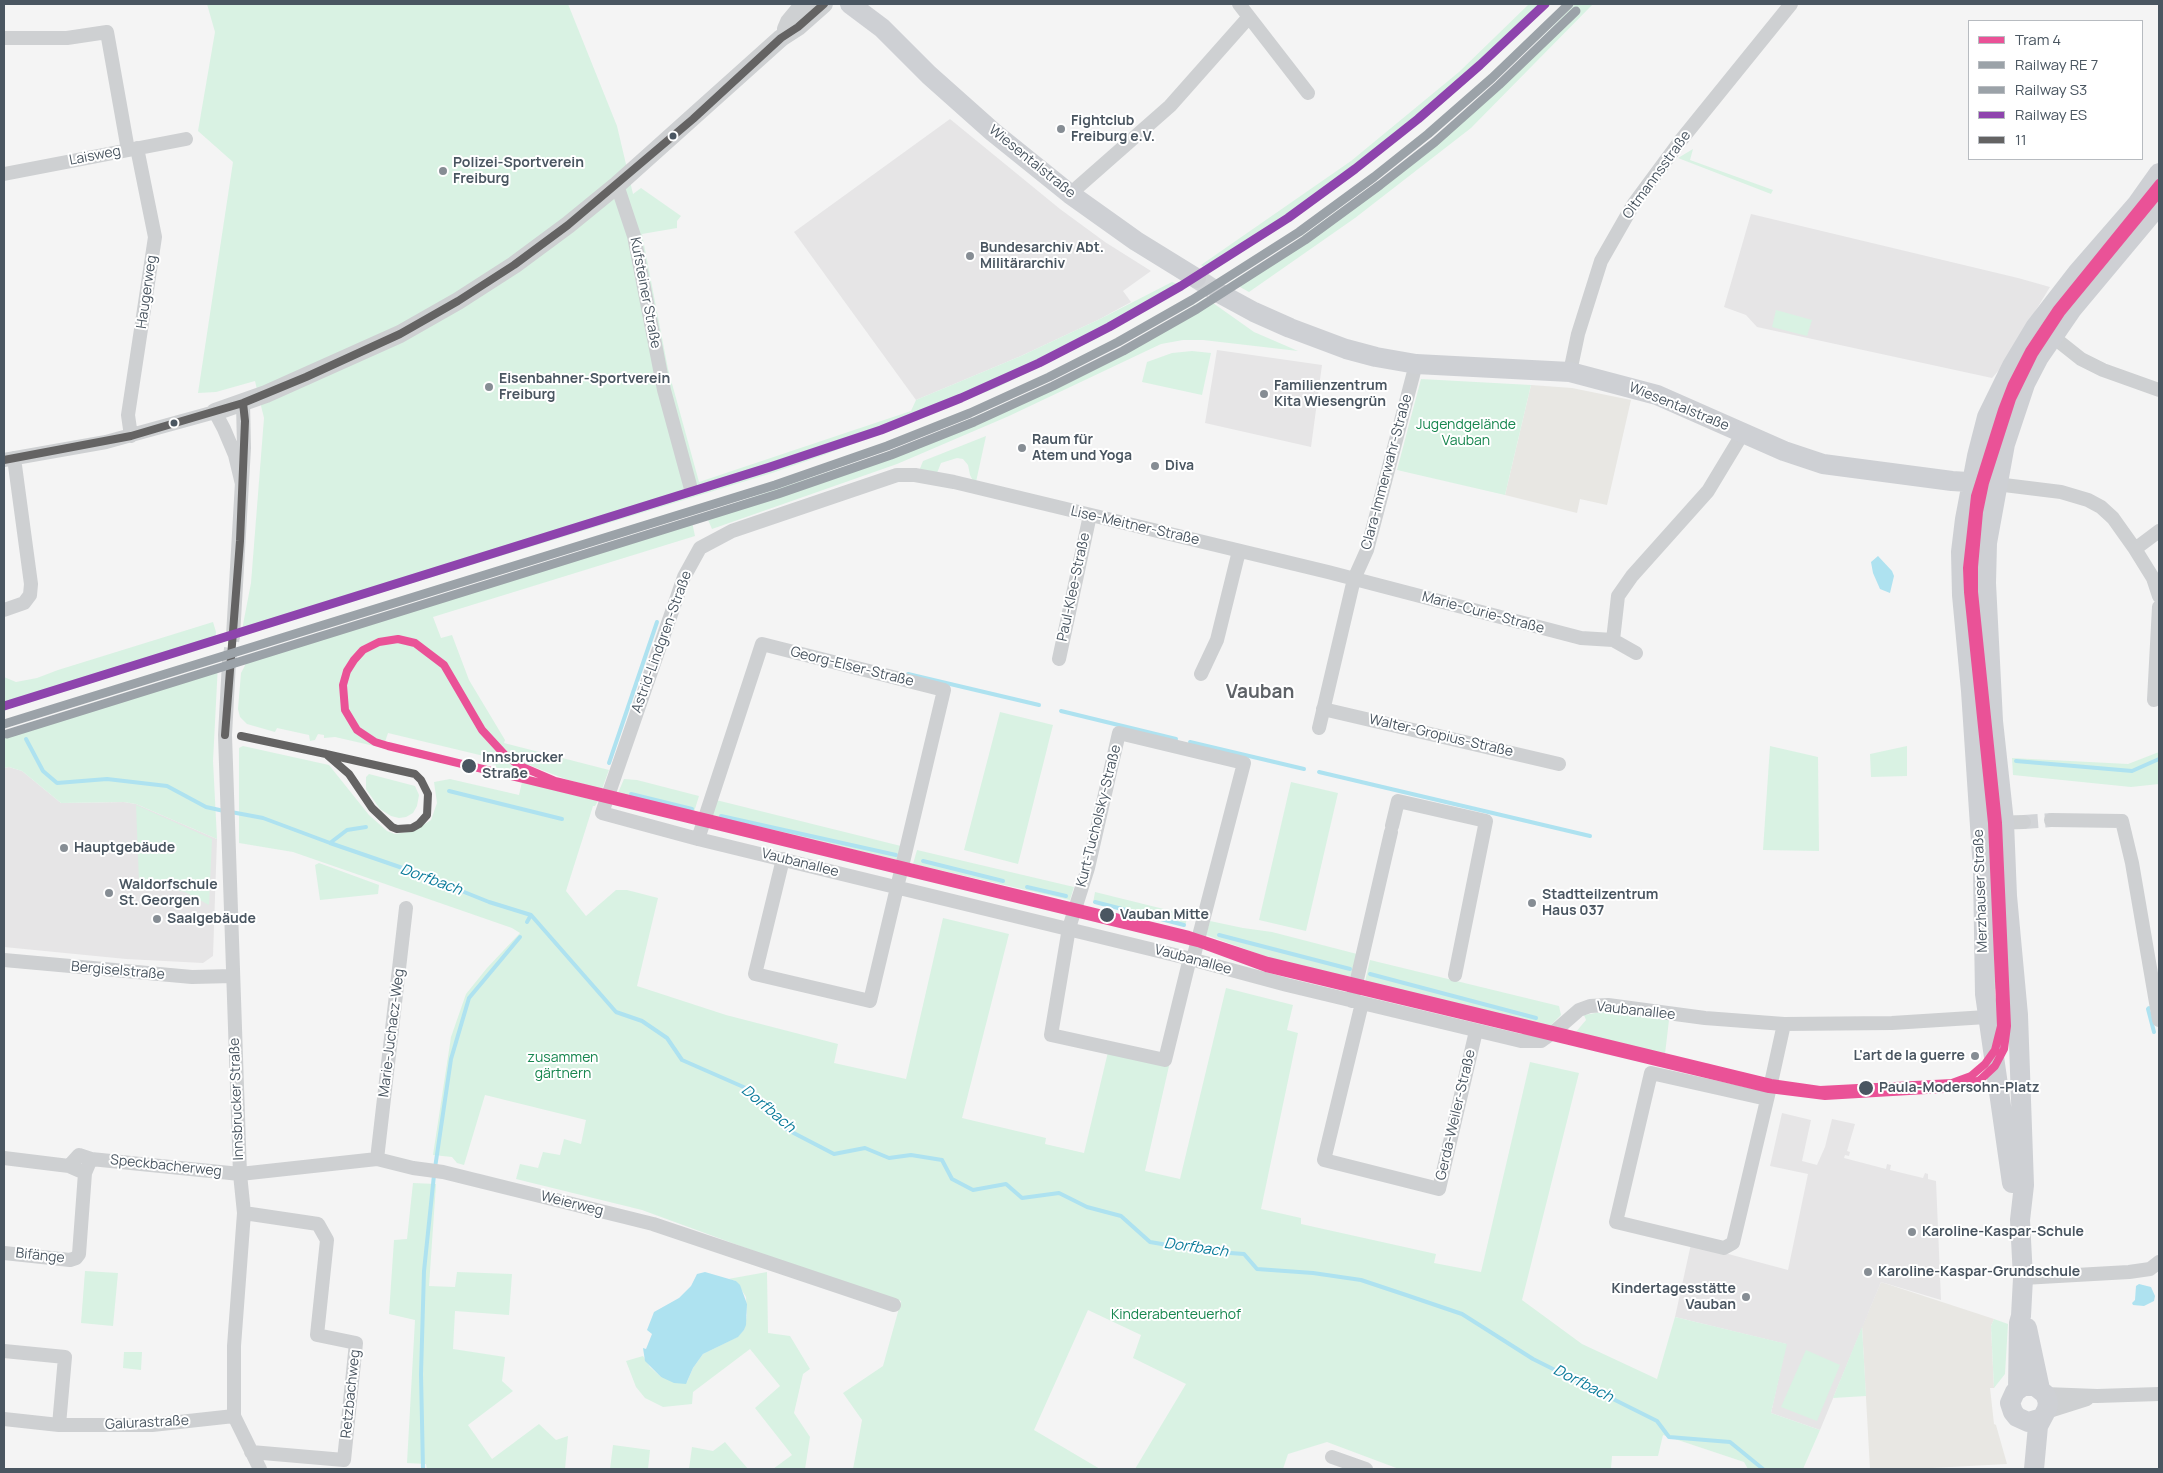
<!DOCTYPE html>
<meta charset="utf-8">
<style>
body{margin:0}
#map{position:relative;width:2163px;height:1473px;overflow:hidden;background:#f4f4f4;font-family:Manrope,sans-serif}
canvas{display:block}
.frame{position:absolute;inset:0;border:5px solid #4a5661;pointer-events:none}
.legend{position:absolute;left:1968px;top:20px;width:175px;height:140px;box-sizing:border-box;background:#fff;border:1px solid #b7bbc0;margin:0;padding:6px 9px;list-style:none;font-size:15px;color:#4a5661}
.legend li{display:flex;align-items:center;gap:10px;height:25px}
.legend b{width:25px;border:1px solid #b7bbc0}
</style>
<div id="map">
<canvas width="2163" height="1473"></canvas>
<div class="frame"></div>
<ul class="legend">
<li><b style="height:6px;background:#ea5297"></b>Tram 4</li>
<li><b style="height:6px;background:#9ba2a8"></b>Railway RE 7</li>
<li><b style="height:6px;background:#9ba2a8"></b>Railway S3</li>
<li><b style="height:6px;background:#8e44ad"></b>Railway ES</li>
<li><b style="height:6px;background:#646363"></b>11</li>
</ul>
</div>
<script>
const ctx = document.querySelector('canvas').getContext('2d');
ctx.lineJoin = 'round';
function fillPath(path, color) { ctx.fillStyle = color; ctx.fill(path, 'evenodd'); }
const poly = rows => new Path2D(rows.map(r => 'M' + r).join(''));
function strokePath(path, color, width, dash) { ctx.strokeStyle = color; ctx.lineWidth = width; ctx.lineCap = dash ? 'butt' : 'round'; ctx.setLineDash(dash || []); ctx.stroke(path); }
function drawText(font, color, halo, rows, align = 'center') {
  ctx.font = font + ' Manrope,sans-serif'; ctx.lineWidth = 4; ctx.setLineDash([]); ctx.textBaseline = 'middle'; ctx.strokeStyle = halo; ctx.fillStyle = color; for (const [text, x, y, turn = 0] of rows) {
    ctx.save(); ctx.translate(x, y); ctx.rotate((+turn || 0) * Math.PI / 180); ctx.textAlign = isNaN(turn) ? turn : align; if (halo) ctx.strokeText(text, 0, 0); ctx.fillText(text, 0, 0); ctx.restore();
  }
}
fillPath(poly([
 [1531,385,1572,388,1631,400,1607,505,1580,499,1577,513,1505,495],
 [1881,1282,1994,1319,1991,1326,1994,1388,1990,1388,1994,1424,1996,1425,2007,1464,1913,1469,1870,1469,1862,1327]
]), '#e8e7e3');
fillPath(poly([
 [950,119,1060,209,1105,242,1151,271,1123,291,1131,302,1100,319,1021,356,916,400,794,232],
 [1751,214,2018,278,2050,287,2000,369,1992,378,1757,327,1746,315,1724,307],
 [1217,350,1322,365,1311,447,1205,423],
 [9,767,22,771,61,803,124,802,136,804,217,839,213,956,203,963,126,959,4,947,4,768],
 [1782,1113,1811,1120,1802,1161,1817,1165,1825,1147,1832,1119,1855,1124,1847,1151,1850,1152,1849,1156,1845,1155,1844,1158,1886,1169,1887,1164,1891,1165,1890,1170,1923,1178,1925,1173,1928,1174,1928,1179,1936,1181,1941,1300,1881,1282,1820,1430,1771,1413,1786,1344,1675,1317,1691,1244,1788,1270,1808,1174,1770,1166]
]), '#e6e5e6');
fillPath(poly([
 [207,4,568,4,617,126,633,194,641,188,681,216,677,221,677,228,642,234,668,369,699,482,911,411,916,400,1021,356,1100,319,1172,282,1186,287,1098,338,996,388,824,455,772,473,331,608,269,626,255,628,241,635,251,583,264,418,255,381,216,392,198,393,233,162,198,131,215,32],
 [1529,4,1550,4,1483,68,1434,111,1375,157,1283,224,1210,272,1201,265,1351,161,1459,72],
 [1575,4,1593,4,1471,128,1355,218,1249,292,1231,282,1282,251,1417,153,1497,83],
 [1693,149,1690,160,1773,190,1771,194,1678,158],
 [1206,298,1254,332,1298,351,1203,340,1183,340,1161,344,1009,416,897,464,712,529,705,513,885,453,949,428,1046,386,1130,344],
 [1776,310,1812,320,1807,336,1772,327],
 [1192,351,1211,353,1202,395,1142,382,1147,362,1172,353],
 [1421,379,1531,385,1505,495,1397,470],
 [986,436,976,482,973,481,970,475,968,465,963,459,957,458,941,463,937,473,919,471,923,461],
 [1971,505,1983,507,1978,540,1978,604,1998,806,1987,806,1966,613],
 [691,517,695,536,433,617,441,638,452,635,469,680,505,740,504,743,609,770,602,789,568,780,529,765,523,778,494,771,496,765,488,763,488,757,388,733,383,748,335,737,324,738,324,735,318,734,315,740,310,741,309,735,277,728,275,732,247,724,240,717,238,709,241,673,251,654],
 [213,622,216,632,215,643,203,647,197,645,189,648,186,652,67,691,61,690,52,692,49,696,4,710,4,677,16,682,37,678,58,670],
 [218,664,213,761,217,839,136,804,124,802,61,803,22,771,9,767,4,768,4,732],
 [1000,712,1053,725,1018,864,964,850],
 [243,746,329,765,369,815,387,831,395,834,414,831,431,820,437,803,434,782,450,779,519,795,522,782,598,801,595,806,593,806,566,891,586,916,616,890,627,890,658,898,637,986,726,1015,838,1044,834,1063,906,1079,943,918,1009,934,962,1118,1046,1138,1045,1144,1084,1153,1108,1052,1169,1066,1145,1171,1180,1179,1226,988,1293,1005,1287,1030,1298,1033,1261,1209,1301,1218,1301,1224,1436,1254,1434,1263,1481,1272,1530,1062,1579,1073,1522,1300,1582,1344,1657,1379,1675,1317,1787,1344,1771,1413,1820,1430,1803,1469,1748,1469,1744,1462,1663,1435,1658,1456,1612,1456,1611,1469,1399,1469,1327,1442,1288,1454,1283,1469,1135,1469,1186,1384,1133,1358,1141,1335,1088,1310,1034,1430,1100,1469,853,1469,862,1420,843,1393,883,1366,901,1301,814,1273,642,1210,516,1179,520,1164,538,1168,543,1152,560,1155,564,1139,581,1144,586,1120,485,1095,464,1165,457,1163,452,1157,433,1155,451,1037,466,994,487,968,520,933,512,928,293,852,239,843,239,748],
 [1770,746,1818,757,1819,851,1763,850],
 [1907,746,1907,776,1871,777,1870,754],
 [2159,752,2159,784,2131,787,2013,775,2012,758,2128,764],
 [369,774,415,786,419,795,417,806,413,813,406,817,399,818,391,816,380,809,366,789,366,777],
 [624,779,637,780,699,796,694,812,618,793],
 [1291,782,1338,793,1306,931,1259,920],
 [716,800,901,846,898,860,710,816],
 [136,805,212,839,209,905,185,892,139,881],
 [2002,843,2013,988,1993,989,1990,845],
 [917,850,1074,887,1070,900,913,864],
 [319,863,379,885,378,894,320,900,315,865],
 [1095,892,1188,915,1185,926,1093,903],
 [1210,921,1243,928,1272,932,1357,954,1350,978,1270,958,1206,935],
 [1370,960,1559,1006,1561,1015,1550,1026,1365,982],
 [1607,1011,1669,1020,1665,1054,1575,1033,1586,1020,1584,1015],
 [413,1183,436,1184,429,1286,455,1287,457,1272,512,1274,509,1315,455,1311,453,1349,505,1357,502,1381,513,1391,468,1425,492,1459,539,1424,556,1440,568,1436,565,1469,427,1469,426,1464,407,1463,415,1320,389,1314,394,1240,407,1239],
 [85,1271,118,1273,113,1326,81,1323],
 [767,1272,768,1333,790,1336,810,1369,803,1374,794,1413,810,1437,805,1469,773,1469,792,1455,755,1408,780,1386,750,1349,693,1392,692,1404,663,1407,645,1398,636,1387,626,1361,643,1356,650,1367,661,1377,687,1382,693,1368,703,1354,737,1337,744,1330,747,1315,746,1297,736,1281,728,1279],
 [1994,1319,2008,1324,2005,1374,1994,1388,1991,1326],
 [1862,1327,1866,1396,1833,1398],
 [1806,1350,1840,1365,1817,1421,1781,1407],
 [124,1352,142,1352,141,1370,123,1368],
 [725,1442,748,1469,689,1469,692,1447,713,1451],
 [613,1445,650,1450,648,1469,610,1469]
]), '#d9f2e3');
fillPath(poly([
 [1878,556,1892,571,1894,576,1890,593,1880,589,1873,573,1871,562],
 [705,1272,736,1281,740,1285,747,1304,746,1325,744,1330,738,1337,703,1354,693,1368,686,1384,674,1383,661,1377,645,1361,643,1348,646,1349,652,1334,647,1330,654,1312,679,1298,691,1286,697,1274],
 [2139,1284,2151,1287,2155,1296,2154,1301,2144,1306,2133,1305,2132,1303,2135,1300,2136,1286]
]), '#aee2f0');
strokePath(poly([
 [908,674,1039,705],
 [1061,711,1176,739],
 [26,739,43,771,57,783,107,779,167,786,206,807,224,811],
 [1190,742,1304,769],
 [2016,761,2132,771,2159,759],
 [609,763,657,622],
 [1319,772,1590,836],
 [449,791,562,819],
 [631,794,692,809],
 [231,812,263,818,330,843,417,873,489,902,531,915,616,1012,642,1021,667,1038,682,1060,748,1089,786,1129,834,1154,865,1148,889,1158,911,1155,942,1160,952,1179,973,1190,1006,1184,1022,1198,1059,1193,1087,1207,1121,1216,1150,1242,1203,1251,1244,1254,1257,1269,1313,1273,1361,1280,1406,1295,1462,1314,1533,1359,1657,1421,1669,1437,1730,1442,1763,1469],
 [721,816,896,855],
 [330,843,347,830,366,827],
 [923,861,1003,881],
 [1027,887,1066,896],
 [1095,902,1184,925],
 [527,922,531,915],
 [1219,935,1350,969],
 [1370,974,1536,1018],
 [2149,1008,2148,1009,2154,1032],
 [435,1168,451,1059,469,998,520,937],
 [423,1469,421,1374,424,1271,434,1175]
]), '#aee2f0', 4);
strokePath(poly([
 [229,662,233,636],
 [2024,822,2051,820]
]), '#d2d4d7', 14, [14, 7]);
strokePath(poly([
 [1196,278,1219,293]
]), '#d2d4d7', 20, [20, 10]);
strokePath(poly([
 [1239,4,1308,93],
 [4,38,67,38,107,32,128,150],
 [4,174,186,139],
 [617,185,634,236,664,390,691,489],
 [1070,194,1170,106,1248,18],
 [2052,336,2081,359,2103,370,2159,390],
 [1570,372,1578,334,1601,261,1633,205,1681,140,1791,4],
 [131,436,128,415,155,237,137,148],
 [4,460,106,442,215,412,224,429,235,455,242,484],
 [1996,484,2061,492,2088,500,2101,507,2113,518,2135,549,2153,578,2159,596],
 [2135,549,2159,531],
 [4,610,24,603,30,595,31,584,14,458],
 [233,636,244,448,243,403],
 [1613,640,1618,596,1632,576,1708,491,1743,433],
 [1636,653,1613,640,1581,638,1328,572,954,482,915,475,897,475,732,531,700,548,684,577,602,813,698,839,1183,957,1287,985,1521,1041,1541,1041,1555,1031,1579,1010,1590,1006,1608,1005,1705,1018,1784,1024,1892,1023,2018,1015],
 [1059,659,1090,515],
 [229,662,225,735,240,1174,244,1213,234,1346,234,1416,260,1469],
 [1201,674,1217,640,1239,551],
 [2154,700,2159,607],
 [1323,709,1559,764],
 [1319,728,1354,579,1367,550,1416,364],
 [2051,820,2122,821,2132,863,2159,1020],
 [1992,823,2024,822],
 [1392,826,1398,801,1486,821,1455,975],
 [698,839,762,644,944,690,870,1001,755,974,783,859],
 [1190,958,1165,1060,1051,1035,1069,928,1088,868,1119,733,1244,763,1193,959],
 [4,960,192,977,233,976],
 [1352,1001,1391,832],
 [1362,1003,1324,1160,1439,1189,1476,1031],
 [1767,1099,1651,1073,1616,1222,1724,1248,1733,1243,1771,1083,1784,1024],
 [79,1155,91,1159,85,1173,69,1166,79,1155],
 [4,1158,69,1166],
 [91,1159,240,1174,377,1159,413,1168,443,1172,653,1224,894,1305],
 [377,1159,406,908],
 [244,1213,318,1224,327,1240,317,1335,356,1343,344,1460,251,1452],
 [4,1253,70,1260,76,1258,79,1254,85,1173],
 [2023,1278,2129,1272,2150,1269,2159,1262],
 [4,1351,65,1357,59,1425],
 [2045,1394,2097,1396,2159,1394],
 [2046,1412,2087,1399],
 [4,1419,59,1425,152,1425,234,1416],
 [1332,1457,1366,1469]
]), '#ced0d2', 14);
strokePath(poly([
 [786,29,789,22,804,4],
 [215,412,266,394,400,334,458,301,514,265,568,225,617,185,781,38,798,27,824,4]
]), '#ced0d2', 18);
strokePath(poly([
 [850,4,882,28,929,75,993,132,1070,194,1136,241,1196,278],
 [1219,293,1254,312,1290,328,1346,349,1376,357,1416,364,1570,372,1657,395,1784,451,1823,464,1952,481,1984,483],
 [2012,1183,1985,994,1983,871,1971,691,1962,595,1961,552,1965,519,1977,456,1987,417,2012,366,2036,326,2077,273,2137,204,2159,173],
 [2027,1328,2040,1389],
 [2018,1389,2019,1323,2021,1316,2023,1278,2020,1220,2024,1185,2018,1015,2007,896,2004,822,1993,721,1986,583,1987,543,2005,444,2025,384,2039,357,2072,309,2159,205],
 [2034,1469,2038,1426,2047,1409,2048,1402,2045,1394,2035,1386,2023,1386,2015,1392,2010,1403,2013,1412,2017,1417,2028,1422,2042,1418]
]), '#ced0d4', 20);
strokePath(poly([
 [4,460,131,436,243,403,306,377,400,334,458,301,514,265,568,225,693,119,781,38,798,27,824,4],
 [225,735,240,541,245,421,243,403],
 [241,736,326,754],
 [241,736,326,754],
 [326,754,415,774,421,780,428,794,427,815,419,824,412,828,397,829,392,827,372,808,349,774,326,754]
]), '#646363', 8);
strokePath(poly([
 [4,724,775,485,887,446,970,413,1049,377,1118,342,1192,300,1299,232,1374,177,1428,134,1492,78,1569,4]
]), '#9ba2a8', 9);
strokePath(poly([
 [7,734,778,494,891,455,974,422,1053,386,1123,351,1197,309,1305,240,1380,185,1435,142,1499,85,1576,11]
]), '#9ba2a8', 9);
strokePath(poly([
 [4,706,770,467,881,430,961,398,1039,363,1109,327,1181,286,1288,218,1355,169,1418,119,1480,65,1545,4]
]), '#8e44ad', 9);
strokePath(poly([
 [2159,183,2057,309,2029,351,2012,384,2002,410,1975,496,1967,568,1968,592,1992,823,2001,1026,1995,1050,1985,1064,1971,1076,1952,1083,1820,1090,1771,1083,1268,961,1189,935,555,781,520,766,505,755,482,730,444,665,415,643,398,639,379,642,363,650,354,660,347,671,343,685,345,710,357,730,375,742,388,746,1166,935,1198,943,1266,968,1769,1089,1825,1096,1960,1088,1980,1080,1995,1066,2004,1049,2007,1026,1998,823,1974,592,1974,567,1979,512,1985,483,2012,399,2034,354,2061,313,2159,194]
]), '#ea5297', 8);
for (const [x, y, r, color] of [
 [1061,129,5,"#868d94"],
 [673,136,4.5,"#4a5661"],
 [443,171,5,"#868d94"],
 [970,256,5,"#868d94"],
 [489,387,5,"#868d94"],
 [1264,394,5,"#868d94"],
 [174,423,4.5,"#4a5661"],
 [1022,448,5,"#868d94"],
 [1155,466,5,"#868d94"],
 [469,766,8,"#4a5661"],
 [64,848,5,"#868d94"],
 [109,893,5,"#868d94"],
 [1532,903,5,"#868d94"],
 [1107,915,8,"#4a5661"],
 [157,919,5,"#868d94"],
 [1975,1056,5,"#868d94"],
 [1866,1088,8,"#4a5661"],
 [1912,1232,5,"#868d94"],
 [1868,1272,5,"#868d94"],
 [1746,1297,5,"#868d94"]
]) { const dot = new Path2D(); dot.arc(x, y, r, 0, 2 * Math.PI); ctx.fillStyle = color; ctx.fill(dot); strokePath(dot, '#fff', 2); }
drawText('bold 14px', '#4a5661', '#fff', [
 ["Fightclub",1071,121],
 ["Freiburg e.V.",1071,137],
 ["Polizei-Sportverein",453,163],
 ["Freiburg",453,179],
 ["Bundesarchiv Abt.",980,248],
 ["Militärarchiv",980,264],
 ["Eisenbahner-Sportverein",499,379],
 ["Freiburg",499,395],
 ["Familienzentrum",1274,386],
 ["Kita Wiesengrün",1274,402],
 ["Raum für",1032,440],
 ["Atem und Yoga",1032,456],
 ["Diva",1165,466],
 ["Hauptgebäude",74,848],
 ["Waldorfschule",119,885],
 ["St. Georgen",119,901],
 ["Stadtteilzentrum",1542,895],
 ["Haus 037",1542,911],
 ["Saalgebäude",167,919],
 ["L'art de la guerre",1965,1056,"right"],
 ["Karoline-Kaspar-Schule",1922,1232],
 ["Karoline-Kaspar-Grundschule",1878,1272],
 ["Kindertagesstätte",1736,1289,"right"],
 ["Vauban",1736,1305,"right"]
], 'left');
drawText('14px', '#4a5661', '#fff', [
 ["Laisweg",95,156,-11],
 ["Wiesentalstraße",1032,162,39],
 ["Oltmannsstraße",1657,175,-54],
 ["Haugerweg",147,292,-82],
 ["Kufsteiner Straße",645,293,79],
 ["Wiesentalstraße",1679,407,22],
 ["Clara-Immerwahr-Straße",1387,472,-75],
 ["Lise-Meitner-Straße",1135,526,13],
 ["Paul-Klee-Straße",1074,587,-78],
 ["Marie-Curie-Straße",1483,613,15],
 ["Astrid-Lindgren-Straße",662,642,-70],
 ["Georg-Elser-Straße",852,667,14],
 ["Walter-Gropius-Straße",1441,736,13],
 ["Kurt-Tucholsky-Straße",1099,816,-76],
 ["Vaubanallee",800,863,14],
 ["Merzhauser Straße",1981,891,-92],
 ["Vaubanallee",1193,960,15],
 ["Bergiselstraße",118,971,5],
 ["Vaubanallee",1636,1011,6],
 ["Marie-Juchacz-Weg",392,1033,-83],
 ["Innsbrucker Straße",237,1099,-92],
 ["Gerda-Weiler-Straße",1456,1115,-77],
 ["Speckbacherweg",166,1166,6],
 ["Weierweg",572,1204,14],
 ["Bifänge",40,1256,6],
 ["Retzbachweg",351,1394,-84],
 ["Galurastraße",147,1423,-3]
]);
drawText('14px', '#17864f', '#fff', [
 ["Jugendgelände",1466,425],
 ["Vauban",1466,441],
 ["zusammen",563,1058],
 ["gärtnern",563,1074],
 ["Kinderabenteuerhof",1176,1315]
]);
drawText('bold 14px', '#4a5661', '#fff', [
 ["Innsbrucker",482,758],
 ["Straße",482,774],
 ["Vauban Mitte",1120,915],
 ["Paula-Modersohn-Platz",1879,1088]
], 'left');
drawText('italic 15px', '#0c7c9b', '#fff', [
 ["Dorfbach",431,880,20],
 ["Dorfbach",768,1109,40],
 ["Dorfbach",1196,1248,8],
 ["Dorfbach",1583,1384,27]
]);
drawText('bold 19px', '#5f6368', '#fff', [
 ["Vauban",1260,693]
]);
</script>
